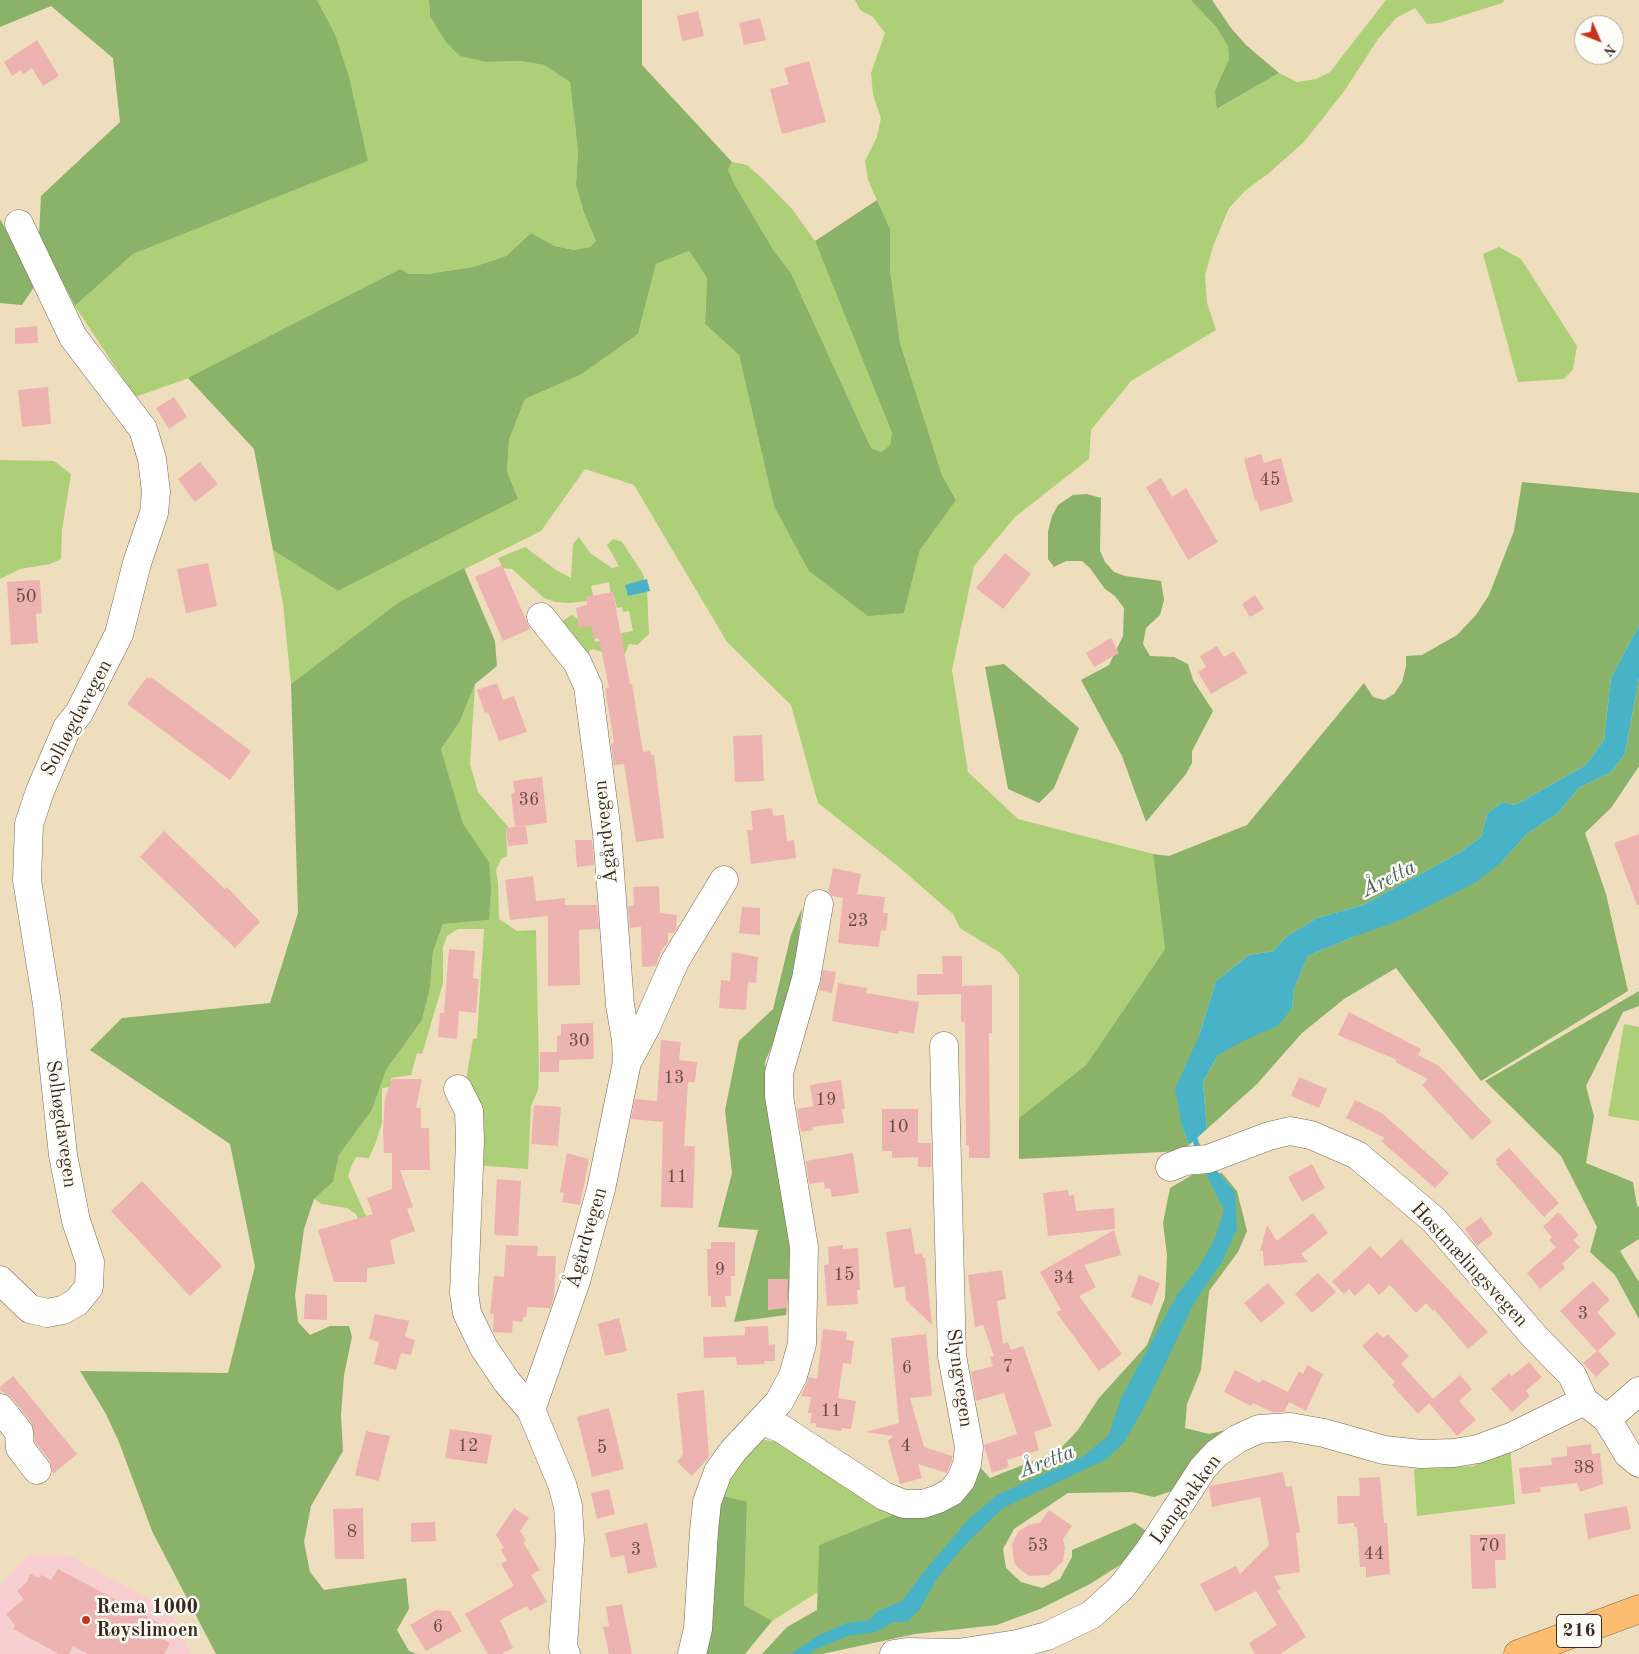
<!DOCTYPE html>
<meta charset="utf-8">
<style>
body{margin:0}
#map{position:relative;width:1639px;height:1654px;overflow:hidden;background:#eedebd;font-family:"Old Standard TT",serif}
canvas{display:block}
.north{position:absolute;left:1574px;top:15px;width:50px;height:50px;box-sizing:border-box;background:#fdfcf7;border:1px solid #afa8a0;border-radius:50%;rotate:134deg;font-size:14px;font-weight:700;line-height:20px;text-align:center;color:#3b2a1e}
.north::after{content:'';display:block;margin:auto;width:18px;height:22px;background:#c8321e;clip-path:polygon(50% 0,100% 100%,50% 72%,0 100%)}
</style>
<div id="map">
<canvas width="1639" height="1654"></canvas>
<div class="north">N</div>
</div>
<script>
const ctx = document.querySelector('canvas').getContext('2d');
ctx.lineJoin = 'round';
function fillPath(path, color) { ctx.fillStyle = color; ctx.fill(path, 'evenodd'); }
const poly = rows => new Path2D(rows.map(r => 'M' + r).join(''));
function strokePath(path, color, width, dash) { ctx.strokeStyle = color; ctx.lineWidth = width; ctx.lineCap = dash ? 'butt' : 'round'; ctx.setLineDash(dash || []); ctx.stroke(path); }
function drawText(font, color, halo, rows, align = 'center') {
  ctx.font = font + ' "Old Standard TT",serif'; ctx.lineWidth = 5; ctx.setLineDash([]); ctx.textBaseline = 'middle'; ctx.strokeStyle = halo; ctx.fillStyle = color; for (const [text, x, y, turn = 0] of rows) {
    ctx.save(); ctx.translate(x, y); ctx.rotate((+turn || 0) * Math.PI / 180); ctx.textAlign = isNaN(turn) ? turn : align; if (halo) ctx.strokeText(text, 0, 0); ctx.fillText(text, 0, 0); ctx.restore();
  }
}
fillPath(poly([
 [28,1555,68,1555,171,1611,191,1654,0,1654,0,1585]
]), '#f7cfd1');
fillPath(poly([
 [317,0,429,0,430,16,487,62,521,61,544,65,570,82,578,151,576,185,584,213,596,241,590,247,574,250,555,246,531,233,506,256,473,267,427,274,410,274,400,269,189,378,135,397,75,306,133,254,368,161,335,34],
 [855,0,1191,0,1217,28,1228,47,1229,59,1223,74,1218,109,1279,73,1297,82,1316,79,1330,72,1386,0,1505,0,1502,3,1439,23,1427,24,1415,8,1396,18,1378,39,1345,90,1304,142,1269,173,1246,190,1229,208,1213,246,1205,275,1207,303,1216,330,1131,381,1091,430,1089,459,1015,517,974,566,952,670,968,772,1018,819,1153,854,1165,949,1086,1065,1019,1118,1019,975,1002,954,960,928,953,914,899,867,818,803,791,705,727,642,634,485,585,469,541,531,399,602,291,684,283,604,273,550,338,591,518,499,507,471,509,440,525,399,582,374,638,334,656,264,689,251,707,278,705,324,739,355,774,506,904,613,920,550,956,499,942,475,900,343,890,268,890,229,868,180,865,161,877,137,881,118,873,95,871,73,885,33,873,17,860,10],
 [732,162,747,165,764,180,792,209,815,241,892,433,890,445,881,452,871,448,791,273,774,251,736,187,728,170],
 [1499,247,1521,259,1577,346,1573,369,1564,379,1518,382,1483,254],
 [0,460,54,461,71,474,62,530,61,559,50,564,20,569,0,579],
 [579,537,590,553,612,568,619,566,607,545,613,539,622,542,643,574,647,590,649,634,637,645,629,644,623,658,593,649,589,651,590,663,557,624,572,615,583,623,591,623,595,642,622,637,621,633,633,631,629,611,623,612,622,607,617,608,614,596,611,597,609,582,591,586,594,600,570,603,555,602,544,598,512,569,503,568,498,558,525,547,556,570,571,578,573,544],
 [475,684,470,764,478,792,509,828,506,829,507,856,501,859,496,870,498,883,499,919,517,931,536,930,539,1071,538,1090,531,1106,528,1169,474,1165,467,1074,473,1039,477,1038,484,929,458,929,447,936,443,947,443,983,422,1054,417,1053,411,1075,391,1078,391,1087,382,1088,382,1123,376,1142,369,1158,356,1157,351,1167,348,1176,365,1214,374,1224,360,1225,356,1214,347,1208,322,1204,314,1199,333,1182,339,1155,372,1110,386,1070,422,1020,430,988,433,952,443,924,489,920,489,862,463,825,441,749,460,721],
 [1624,1024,1639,1027,1639,1121,1608,1116],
 [764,1440,783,1443,895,1514,819,1545,818,1592,772,1621,744,1605,747,1503,719,1495,746,1451],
 [1510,1446,1515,1504,1417,1516,1414,1469,1473,1466]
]), '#adcf78');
fillPath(poly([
 [0,0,317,0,335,34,349,77,368,161,133,254,75,306,39,235,41,196,120,122,113,58,51,6,0,27],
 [429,0,642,0,642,65,732,162,728,170,736,187,774,251,791,273,871,448,881,452,890,445,892,433,815,241,877,200,890,229,890,269,900,343,942,475,956,500,920,550,904,613,868,616,809,571,774,506,739,355,705,324,707,278,689,251,656,264,638,334,582,374,525,399,509,440,507,471,518,499,338,591,273,550,254,449,188,378,400,269,410,274,427,274,473,267,506,256,531,233,555,246,574,250,590,247,596,241,584,213,576,185,578,151,570,82,544,65,521,61,487,62,460,56,446,42,430,16],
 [1191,0,1212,0,1231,28,1246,45,1279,73,1217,109,1215,91,1229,59,1228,47,1217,28],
 [0,219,36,284,22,305,0,303],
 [1522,482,1639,493,1639,625,1611,678,1604,740,1586,765,1515,805,1502,802,1487,814,1481,837,1459,853,1363,905,1317,918,1287,936,1273,951,1249,955,1216,981,1199,1036,1182,1126,1189,1145,1183,1151,1019,1159,1019,1118,1086,1065,1165,949,1153,854,1169,856,1247,825,1364,683,1373,697,1384,700,1394,694,1402,682,1406,666,1406,656,1422,655,1457,635,1476,615,1489,595,1514,531],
 [1087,494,1101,498,1100,551,1105,562,1114,572,1125,576,1161,581,1164,600,1160,615,1146,628,1143,644,1150,656,1174,657,1188,664,1193,680,1213,711,1192,751,1192,763,1186,774,1146,822,1122,756,1081,680,1109,665,1123,636,1124,608,1115,596,1105,589,1090,568,1082,561,1066,561,1054,567,1048,559,1048,531,1052,516,1058,505,1073,495],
 [464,568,495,641,497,666,475,684,460,721,441,749,463,824,489,862,491,889,489,920,443,924,433,952,430,988,422,1020,386,1070,372,1110,339,1155,333,1182,314,1199,304,1229,295,1295,298,1322,310,1335,330,1326,349,1326,352,1337,344,1375,341,1415,343,1451,311,1506,304,1542,310,1572,324,1590,406,1578,409,1609,397,1630,409,1651,417,1654,216,1654,152,1531,119,1442,106,1414,80,1371,228,1373,255,1266,230,1144,90,1050,122,1018,270,1003,298,913,291,684,399,602],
 [1004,664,1079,728,1054,788,1039,803,1008,789,985,667],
 [1639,678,1639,766,1611,808,1585,833,1606,894,1628,991,1481,1081,1396,968,1344,999,1302,1033,1257,1084,1207,1129,1203,1082,1218,1055,1292,1008,1294,989,1308,956,1353,937,1501,863,1527,834,1557,814,1580,787,1610,773,1625,754],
 [802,908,792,997,765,1062,774,1141,794,1241,786,1315,734,1322,758,1230,718,1227,732,1173,725,1110,739,1041,773,1009,791,935],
 [1639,991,1639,1006,1623,1012,1586,1086,1594,1116,1586,1163,1633,1182,1637,1206,1639,1207,1639,1239,1620,1251,1639,1282,1639,1319,1615,1275,1590,1252,1597,1227,1561,1156,1485,1081],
 [1222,1173,1237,1191,1247,1231,1238,1252,1209,1291,1201,1370,1187,1404,1185,1428,1209,1434,1251,1424,1177,1489,1154,1497,1132,1492,1068,1493,1014,1529,1003,1549,1006,1568,1021,1582,1042,1588,1060,1579,1072,1557,1072,1550,1135,1523,1146,1531,1134,1556,1090,1584,1040,1609,997,1625,915,1634,822,1654,762,1654,787,1627,817,1610,819,1545,895,1514,978,1465,990,1478,1058,1451,1078,1430,1099,1398,1147,1345,1165,1298,1167,1255,1163,1223,1170,1188,1192,1175],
 [719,1495,747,1502,744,1605,772,1621,745,1654,705,1654]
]), '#8ab268');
fillPath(poly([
 [647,579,650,591,628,596,625,585],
 [1639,625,1639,678,1625,754,1610,773,1580,787,1557,814,1527,834,1501,863,1473,884,1401,920,1353,937,1308,956,1294,989,1292,1008,1278,1026,1245,1040,1218,1055,1203,1082,1207,1129,1189,1145,1182,1126,1175,1089,1199,1036,1216,981,1249,955,1273,951,1287,936,1317,918,1363,905,1459,853,1481,837,1487,814,1502,802,1515,805,1586,765,1604,740,1611,678],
 [1212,1165,1235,1192,1237,1229,1222,1262,1194,1303,1146,1404,1123,1444,1105,1460,1003,1508,965,1545,936,1580,920,1609,907,1622,893,1622,876,1632,848,1636,814,1650,809,1654,791,1654,817,1636,847,1623,869,1620,878,1611,902,1601,922,1574,968,1520,997,1495,1084,1456,1109,1435,1121,1398,1177,1295,1201,1264,1216,1236,1224,1210,1206,1174,1206,1167]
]), '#48b3c6');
strokePath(poly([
 [1193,1134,1198,1148]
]), '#48b3c6', 5.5);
fillPath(poly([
 [698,11,704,36,682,41,677,16],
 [760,18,766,40,744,45,739,23],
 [37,40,59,76,43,86,32,68,23,74,21,70,12,76,4,62],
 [809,61,826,122,782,134,770,89,789,84,784,68],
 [37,326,38,343,15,344,15,328],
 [48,387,51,424,22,427,18,390],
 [174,397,187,417,169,429,156,408],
 [1261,454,1264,463,1281,458,1293,502,1260,511,1257,500,1255,501,1244,459],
 [200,462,218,484,195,502,178,479],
 [1161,478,1172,497,1186,488,1218,542,1188,560,1146,487],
 [1005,553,1031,574,1003,609,976,588],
 [208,563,217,606,186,613,177,569],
 [502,565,530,629,503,641,475,577],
 [40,580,42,613,36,614,38,643,11,645,7,582],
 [613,592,630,684,632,684,643,752,650,751,651,755,654,755,664,838,636,842,624,764,614,765,611,744,614,743,605,688,609,688,599,638,594,639,591,626,579,628,576,608,587,605,586,597],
 [1255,595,1264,609,1250,617,1242,604],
 [1111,638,1119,653,1094,667,1086,653],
 [1217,646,1224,657,1234,651,1247,673,1211,694,1198,672,1206,667,1200,656],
 [147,677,149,679,151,677,251,751,230,780,127,704],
 [497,683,503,700,514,696,527,732,499,741,488,712,485,713,477,690],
 [762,735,764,781,735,782,733,736],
 [542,777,547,823,515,827,511,794,515,793,513,781],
 [772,808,773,816,784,815,787,841,794,840,796,858,751,864,747,830,753,830,751,811],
 [526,826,528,844,508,846,506,828],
 [164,831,225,889,227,887,260,922,235,948,140,857],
 [1639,834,1639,905,1637,905,1614,843],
 [575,840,592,840,594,865,577,867],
 [833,868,861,874,857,894,885,897,883,913,888,913,886,931,881,930,879,947,838,943,843,898,832,896,828,892],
 [533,876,536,901,565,898,565,905,597,905,599,929,579,930,580,985,548,986,548,916,510,920,505,880],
 [659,886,660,913,677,915,676,930,673,933,668,933,668,942,661,951,656,966,642,967,641,927,630,928,628,906,634,906,633,887],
 [742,907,760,908,760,935,739,933],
 [449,949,475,951,473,978,479,979,476,1013,459,1011,457,1039,438,1037,440,1013,444,1013],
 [732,952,758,957,756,983,748,982,746,1010,719,1008,721,980,730,981],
 [942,956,962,956,962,986,992,985,992,1033,989,1033,990,1158,969,1158,969,1145,966,1145,965,1022,961,1022,961,994,917,995,917,974,943,974],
 [823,970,836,972,832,993,819,990],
 [838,983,867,988,866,993,919,1002,914,1033,899,1031,898,1034,832,1021],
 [1349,1012,1421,1049,1418,1055,1439,1066,1492,1122,1472,1140,1422,1085,1428,1079,1395,1062,1397,1060,1338,1035],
 [593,1023,594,1059,559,1060,559,1072,540,1072,540,1052,557,1052,557,1036,561,1035,561,1024],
 [661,1040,681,1042,679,1060,697,1062,695,1082,688,1082,684,1146,695,1146,693,1208,661,1207,663,1122,631,1119,635,1099,657,1101],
 [1299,1077,1327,1089,1319,1108,1291,1096],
 [392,1079,422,1079,416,1108,421,1108,421,1128,429,1128,430,1170,400,1170,413,1207,407,1209,415,1231,390,1240,395,1264,367,1268,367,1282,334,1282,318,1230,373,1214,367,1198,392,1189,392,1153,384,1153,383,1132,385,1098],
 [841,1080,845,1109,842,1109,844,1123,812,1127,813,1130,801,1132,797,1109,813,1106,810,1085],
 [1355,1100,1383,1114,1449,1173,1435,1188,1381,1141,1385,1138,1346,1118],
 [534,1105,561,1107,558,1146,531,1144],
 [882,1109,918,1109,918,1157,892,1158,892,1151,882,1151],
 [918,1143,931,1143,931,1167,918,1167],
 [1509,1148,1559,1203,1544,1217,1496,1164,1498,1162,1495,1160],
 [567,1153,589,1159,580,1205,562,1202,564,1193,560,1192],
 [853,1153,859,1193,832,1197,830,1188,825,1189,824,1182,809,1184,806,1161],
 [1312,1164,1325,1188,1302,1202,1288,1177],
 [497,1179,521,1181,518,1236,494,1235],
 [142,1181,222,1266,190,1296,111,1211],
 [1068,1190,1069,1196,1074,1195,1076,1211,1114,1208,1115,1229,1048,1236,1043,1193],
 [1558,1212,1579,1235,1573,1240,1580,1247,1562,1264,1565,1268,1540,1289,1527,1273,1556,1247,1549,1240,1552,1237,1543,1227],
 [1313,1213,1328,1233,1301,1254,1308,1262,1264,1266,1263,1251,1260,1251,1267,1225,1277,1241],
 [1481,1217,1493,1234,1477,1246,1465,1229],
 [911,1228,915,1254,922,1253,923,1258,925,1258,932,1325,906,1300,905,1287,894,1288,886,1232],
 [1114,1230,1121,1255,1084,1265,1096,1287,1079,1296,1122,1354,1099,1371,1056,1312,1061,1310,1040,1272],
 [1401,1239,1488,1332,1468,1349,1434,1309,1433,1311,1426,1303,1416,1313,1390,1285,1379,1295,1369,1283,1355,1296,1349,1289,1344,1294,1332,1282,1370,1246,1381,1258],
 [711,1242,735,1242,735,1276,731,1276,731,1296,725,1296,726,1307,711,1307,711,1296,708,1296,707,1249,711,1249],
 [506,1245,538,1246,537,1256,556,1256,554,1296,550,1308,527,1307,526,1317,523,1317,523,1322,513,1321,512,1333,493,1332,494,1314,490,1314,494,1276,504,1277],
 [843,1245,843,1249,858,1248,860,1290,857,1290,858,1304,827,1306,824,1265,829,1264,828,1247],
 [1002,1270,1006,1299,997,1301,1003,1344,1008,1342,1011,1350,1023,1346,1052,1426,1034,1432,1039,1450,1007,1460,1009,1467,992,1473,984,1445,1017,1434,1004,1393,976,1401,971,1372,993,1366,990,1357,994,1356,983,1325,975,1327,968,1275],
 [1318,1273,1336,1292,1312,1313,1295,1294],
 [1139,1275,1160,1283,1152,1305,1131,1297],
 [768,1279,788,1279,787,1308,768,1310],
 [1593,1281,1610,1300,1597,1312,1616,1334,1598,1351,1610,1364,1596,1377,1583,1363,1597,1351,1560,1311],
 [1268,1283,1285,1303,1261,1323,1244,1303],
 [305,1294,327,1295,327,1320,304,1319],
 [375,1314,409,1321,405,1337,415,1340,411,1355,401,1353,396,1370,374,1364,379,1342,369,1339],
 [619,1318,627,1351,605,1356,598,1324],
 [768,1326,769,1345,775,1344,775,1361,764,1361,765,1364,737,1365,736,1357,704,1358,703,1337,745,1335,745,1327],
 [823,1329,847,1332,846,1340,854,1341,851,1364,843,1363,838,1398,856,1401,851,1429,842,1428,841,1431,816,1427,816,1423,810,1423,812,1413,808,1413,811,1397,801,1396,809,1377,817,1379],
 [1377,1332,1383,1338,1388,1334,1409,1356,1401,1364,1433,1399,1460,1375,1472,1389,1459,1401,1476,1420,1457,1436,1429,1403,1418,1414,1392,1385,1395,1382,1362,1346],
 [926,1334,932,1396,910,1398,924,1447,952,1456,952,1460,947,1473,918,1464,922,1478,900,1484,888,1441,893,1436,866,1432,899,1423,891,1338],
 [1529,1362,1542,1377,1526,1391,1530,1396,1512,1412,1491,1389,1509,1373,1512,1376],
 [1307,1365,1323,1374,1306,1411,1289,1402,1284,1412,1272,1412,1253,1403,1251,1406,1224,1392,1235,1370,1260,1383,1262,1379,1288,1392,1299,1371,1303,1374],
 [13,1376,77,1454,53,1474,50,1461,35,1442,31,1422,12,1398,0,1390,0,1387],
 [704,1390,709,1457,692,1476,677,1462,683,1454,677,1393],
 [609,1408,624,1469,592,1477,577,1417],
 [450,1429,492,1435,487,1464,445,1458],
 [366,1431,390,1436,379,1481,355,1475],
 [1591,1444,1592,1454,1600,1453,1603,1484,1580,1492,1577,1483,1540,1487,1541,1492,1522,1494,1519,1468,1552,1465,1551,1458,1567,1456,1567,1447],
 [1283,1472,1286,1487,1292,1486,1300,1532,1296,1533,1300,1572,1274,1576,1281,1589,1277,1591,1306,1637,1280,1654,1255,1654,1249,1643,1277,1625,1256,1591,1215,1612,1200,1584,1236,1566,1240,1574,1269,1545,1260,1497,1212,1507,1209,1488,1210,1486],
 [1380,1477,1384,1523,1387,1523,1390,1574,1366,1577,1366,1567,1360,1567,1357,1527,1354,1527,1354,1523,1338,1524,1337,1496,1360,1496,1359,1478],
 [609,1489,615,1514,597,1519,591,1493],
 [1627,1506,1631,1529,1588,1539,1584,1514],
 [363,1508,364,1559,335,1559,333,1509],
 [514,1508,529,1518,520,1531,526,1541,523,1542,540,1570,531,1575,547,1602,530,1611,527,1606,500,1620,513,1648,501,1654,488,1654,465,1614,514,1586,501,1564,507,1560,501,1550,504,1548,496,1535],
 [1049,1510,1072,1526,1063,1539,1065,1548,1063,1561,1049,1575,1029,1576,1018,1568,1014,1563,1012,1543,1019,1531,1030,1524,1040,1523],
 [435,1522,436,1541,411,1542,411,1523],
 [647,1523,657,1567,628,1574,624,1555,611,1558,605,1533],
 [1505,1534,1506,1560,1495,1560,1496,1588,1472,1589,1470,1535],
 [58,1569,165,1626,159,1637,170,1643,164,1654,88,1654,73,1646,69,1654,59,1654,13,1629,15,1625,6,1614,24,1599,17,1591,27,1582,30,1574,39,1578,41,1575,51,1580],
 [622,1604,632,1654,609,1654,603,1627,609,1626,606,1607],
 [436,1610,450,1611,462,1631,426,1651,410,1625]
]), '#edb3b0');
const minor = poly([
 [627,1062,646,1027,675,961,724,880],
 [458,1089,469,1111,470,1141,464,1293,467,1313,484,1348,507,1382,531,1410,562,1484,568,1506,570,1540,563,1647,566,1654],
 [1170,1167,1185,1161,1208,1159,1269,1136,1290,1131,1311,1135,1357,1155,1434,1220,1534,1336,1572,1375,1584,1401,1607,1419,1628,1454,1639,1463],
 [0,1280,30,1309,47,1313,63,1310,77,1302,89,1287,90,1262,76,1221,63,1155,47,1004,27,880,29,824,40,791,67,728,79,713,119,634,137,563,154,513,156,492,152,459,143,429,73,337,19,224],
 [0,1408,19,1432,20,1448,37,1470],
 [531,1410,576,1281,601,1189,627,1062,626,1040,620,1005,607,833,588,686,577,662,541,617],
 [1607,1419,1639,1391],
 [763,1421,782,1429,884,1496,904,1504,923,1504,938,1499,951,1492,961,1480,967,1464,969,1447,952,1356,944,1046],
 [692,1654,698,1629,704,1531,707,1502,718,1472,733,1451,779,1402,793,1376,802,1344,804,1247,779,1096,779,1073,806,979,819,904],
 [894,1654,907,1652,958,1653,1017,1644,1047,1636,1091,1615,1121,1588,1149,1551,1203,1468,1216,1454,1237,1439,1259,1429,1290,1427,1324,1433,1384,1450,1421,1454,1454,1453,1478,1449,1511,1437,1584,1401]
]);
const major = poly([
 [1518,1654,1639,1609]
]);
strokePath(minor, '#7a6956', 29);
strokePath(major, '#7a6956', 29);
strokePath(minor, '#fff', 28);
strokePath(major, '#fdbc6f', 28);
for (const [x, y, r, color] of [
 [86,1620,5,"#c8321e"]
]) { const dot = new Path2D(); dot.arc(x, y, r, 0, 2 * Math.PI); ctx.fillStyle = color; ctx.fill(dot); strokePath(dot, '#fdfcf7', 2); }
drawText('18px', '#684c42', null, [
 ["45",1270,480],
 ["50",26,597],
 ["36",529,800],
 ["23",858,921],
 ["30",579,1041],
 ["13",674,1078],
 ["19",826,1100],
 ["10",898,1127],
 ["11",677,1177],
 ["9",720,1270],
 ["15",844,1275],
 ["34",1064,1278],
 ["3",1583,1314],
 ["7",1008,1367],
 ["6",907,1368],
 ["11",831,1411],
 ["12",468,1446],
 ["4",906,1446],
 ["5",602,1448],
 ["38",1584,1468],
 ["8",352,1532],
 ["53",1038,1546],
 ["70",1489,1546],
 ["3",636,1550],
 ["44",1374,1554],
 ["6",438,1627]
]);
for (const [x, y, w] of [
 [1579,1631,45]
]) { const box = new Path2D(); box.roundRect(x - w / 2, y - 16.5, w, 33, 4); ctx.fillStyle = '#fdfcf7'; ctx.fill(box); strokePath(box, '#3b2a1e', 1); }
drawText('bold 19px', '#3b2a1e', null, [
 ["216",1579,1631]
]);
drawText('20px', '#3b2a1e', '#fdfcf7', [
 ["Solhøgdavegen",77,718,-62],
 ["Ågårdvegen",606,832,-96],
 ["Solhøgdavegen",61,1124,82],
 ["Ågårdvegen",587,1238,-74],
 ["Høstmælingsvegen",1469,1265,47],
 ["Slyngvegen",959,1378,82],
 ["Langbakken",1186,1500,-54]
]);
drawText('bold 20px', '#3b2a1e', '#fdfcf7', [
 ["Rema 1000",96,1608],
 ["Røyslimoen",96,1631]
], 'left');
drawText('italic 21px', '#406161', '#fdfcf7', [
 ["Åretta",1389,879,-27],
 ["Åretta",1047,1462,-21]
]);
</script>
